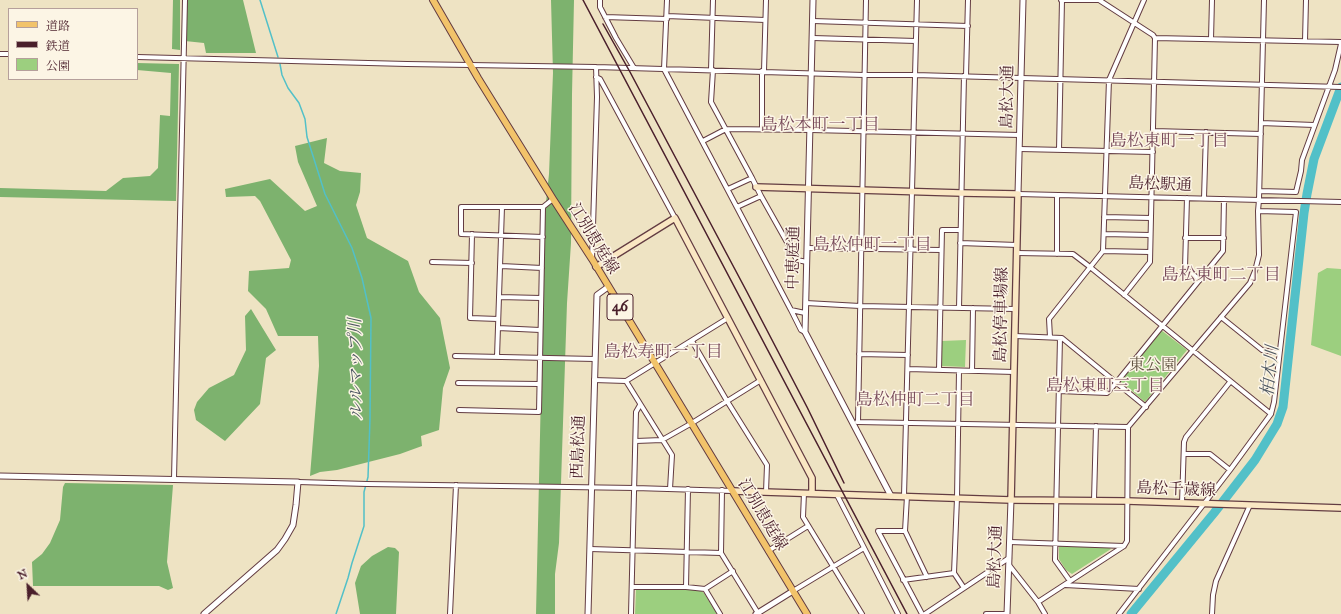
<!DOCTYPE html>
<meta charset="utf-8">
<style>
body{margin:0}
#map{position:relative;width:1341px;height:614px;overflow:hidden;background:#eee3c3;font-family:"IM FELL Great Primer","Noto Serif JP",serif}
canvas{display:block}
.legend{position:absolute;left:8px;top:8px;width:130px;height:72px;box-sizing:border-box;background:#fcf5e5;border:1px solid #b59f9b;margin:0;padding:5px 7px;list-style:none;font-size:12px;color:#4a1f2b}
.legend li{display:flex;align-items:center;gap:8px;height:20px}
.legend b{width:20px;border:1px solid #b59f9b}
.north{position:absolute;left:8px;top:566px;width:40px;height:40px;-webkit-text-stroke:3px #fcf5e5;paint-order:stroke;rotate:335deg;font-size:11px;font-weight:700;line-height:16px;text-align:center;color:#4a1f2b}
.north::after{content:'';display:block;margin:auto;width:14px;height:18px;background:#4a1f2b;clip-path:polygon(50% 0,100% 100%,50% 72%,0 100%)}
</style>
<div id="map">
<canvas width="1341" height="614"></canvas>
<ul class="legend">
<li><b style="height:5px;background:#f2c36a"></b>道路</li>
<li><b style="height:5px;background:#4a1f2b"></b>鉄道</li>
<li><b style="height:11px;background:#9ccf7f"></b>公園</li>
</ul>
<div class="north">N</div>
</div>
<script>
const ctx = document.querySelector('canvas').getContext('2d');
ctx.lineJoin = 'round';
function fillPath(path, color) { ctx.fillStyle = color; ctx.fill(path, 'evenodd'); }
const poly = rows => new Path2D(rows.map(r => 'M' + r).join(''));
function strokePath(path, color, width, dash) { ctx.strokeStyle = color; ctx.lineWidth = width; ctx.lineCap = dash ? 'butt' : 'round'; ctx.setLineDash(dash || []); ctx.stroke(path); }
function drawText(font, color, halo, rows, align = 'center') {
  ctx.font = font + ' "IM FELL Great Primer","Noto Serif JP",serif'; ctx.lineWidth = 3; ctx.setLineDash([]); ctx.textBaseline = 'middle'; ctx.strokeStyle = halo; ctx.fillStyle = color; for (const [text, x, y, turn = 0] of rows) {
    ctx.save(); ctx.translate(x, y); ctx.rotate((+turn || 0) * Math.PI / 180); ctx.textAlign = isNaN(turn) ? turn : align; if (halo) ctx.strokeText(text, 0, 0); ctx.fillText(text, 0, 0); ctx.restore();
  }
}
fillPath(poly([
 [1327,268,1341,269,1341,356,1311,345,1318,273],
 [1161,330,1187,350,1145,402,1120,381],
 [966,340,965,367,942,366,942,341],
 [1059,546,1108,547,1111,549,1072,574,1066,570,1059,559],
 [638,589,700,590,704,593,717,614,635,614,636,590]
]), '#9ccf7f');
fillPath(poly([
 [173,0,180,0,180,50,172,49],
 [186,0,243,0,256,53,206,53,204,43,185,41],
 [551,0,574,0,572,94,571,243,567,303,559,543,555,574,555,614,536,614,545,212,549,174,553,73],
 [137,63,179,64,176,201,0,197,0,188,106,191,123,178,150,176,158,168,160,115,170,116,171,73,137,70],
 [327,138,324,163,340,171,361,173,360,192,356,205,367,238,408,261,419,292,440,318,450,368,443,388,439,430,421,436,422,446,400,454,337,470,320,472,310,476,319,366,318,336,278,336,266,309,248,291,249,271,289,268,291,260,260,201,255,196,226,197,225,189,270,179,305,211,317,206,298,162,295,146],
 [251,309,276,350,266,358,260,404,225,441,196,420,194,410,197,402,209,388,234,375,246,350,245,316],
 [65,483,173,485,167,562,173,588,168,590,159,586,33,586,32,562,42,554,50,543,60,520,63,487],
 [388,547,395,548,399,552,396,614,360,614,355,583,361,566,372,556]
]), '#7db26e');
strokePath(poly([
 [260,0,278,57],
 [280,64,282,75,288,88,299,103,305,119,307,137,325,194,352,248,362,278,371,318,370,419,368,477,364,492,364,526,352,563,348,578,336,614]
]), '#52c0c8', 1.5);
strokePath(poly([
 [1131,614,1214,513,1255,460,1277,424,1283,407,1304,213,1307,194,1314,159,1341,87]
]), '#52c0c8', 9);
const minor = poly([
 [600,0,600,7,616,38,634,68],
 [667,0,664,69,791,310,805,313],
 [1061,0,1099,0,1153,35,1155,38,1341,42],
 [667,16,765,20],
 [605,17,667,19],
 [813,21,968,26],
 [813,38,916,41],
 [1211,39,1212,0],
 [1305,41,1306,0],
 [0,54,9,54],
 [137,57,407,64,596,67,864,75,915,75,1341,87],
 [711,70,713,0],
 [713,70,711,102,752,178],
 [764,71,766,0],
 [966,76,968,0],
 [596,77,600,79,675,218],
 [1261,123,1314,125],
 [762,130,762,71],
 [1154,131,1261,134],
 [703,141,726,129,811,130,1020,135],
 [1020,149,1153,152],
 [1059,150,1062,0],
 [728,189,752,178,761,196,737,207],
 [1260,191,1296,192,1301,171,1302,160,1335,70,1341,44],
 [1018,194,1341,202],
 [1057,195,1057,254],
 [761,196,797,260,807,262],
 [1187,198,1185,268,1200,280],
 [1204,198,1206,132],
 [1104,217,1151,218],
 [472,234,470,318,498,319],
 [1104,234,1150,235],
 [543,237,461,234,461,207,543,207,553,199],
 [1185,238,1224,238],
 [960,243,1017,245],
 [807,248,941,250],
 [1103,251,1150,252],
 [1017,253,1073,254,1090,267,1271,414],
 [592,259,597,97,596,67],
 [432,262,472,263],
 [501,266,542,268],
 [1124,295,1150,262,1155,38],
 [499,297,541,298],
 [806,303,860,306,1015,309],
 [959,308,964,76],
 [791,310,801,330,805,332],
 [1221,317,1262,350,1279,353],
 [498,328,540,330],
 [1015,336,1062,338,1146,407],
 [1050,337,1049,319,1103,251,1109,80,1144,0],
 [1060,338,1055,560,1070,581],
 [692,341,727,401,767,465,766,492],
 [859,354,908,355],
 [455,356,595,359],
 [497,357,502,207],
 [908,369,1014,372],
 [939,370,942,230,960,230],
 [959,371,957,498,954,573,964,588],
 [972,371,973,308],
 [594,380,626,381,728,318],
 [626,381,672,455,670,489],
 [458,383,539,384],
 [1059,391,1107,393,1116,383,1223,251,1224,199],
 [459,410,539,412,543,207],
 [857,422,1128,427],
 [858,422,866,0],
 [636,441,662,440,692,423,761,380],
 [1184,454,1210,454,1230,470],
 [174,479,185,0],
 [298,482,367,484,635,488,733,491],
 [722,490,721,553,758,613],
 [804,493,803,517,862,614],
 [837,495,898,614],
 [904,496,917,0],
 [907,496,905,531,927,577],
 [1094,500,1096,426],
 [1182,503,1184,442,1186,437,1230,382],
 [905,531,878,531,922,614],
 [1010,542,1124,546],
 [590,549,721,553],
 [768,551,808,526],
 [1009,565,1038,602,1045,614],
 [903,580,954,573],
 [1065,585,1139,589],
 [632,587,686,587,705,589,720,614],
 [686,587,688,489],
 [705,589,733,571],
 [793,591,864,548],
 [1038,602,1124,546,1127,541,1128,427,1250,283,1255,271,1259,255,1258,211,1259,200,1264,0],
 [450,614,456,485],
 [631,614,636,412,640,405],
 [925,614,1009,558],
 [986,614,1007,614],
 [1119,614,1230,470,1271,414,1274,402,1296,212,1258,211],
 [1212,614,1213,595,1216,581,1250,505]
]);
const tertiary = poly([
 [813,0,805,332,891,496],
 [1018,194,1023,0],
 [0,476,298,482,296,505,293,525,285,539,277,550,204,614],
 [588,614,597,295,608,287],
 [756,614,793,591],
 [1007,614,1011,500]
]);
const secondary = poly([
 [756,187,961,193,1018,194,1011,500],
 [596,267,675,218,812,478,812,493],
 [733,491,1011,500,1127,501,1341,508]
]);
const primary = poly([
 [433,0,478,78,553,199,592,259,807,614]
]);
strokePath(minor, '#633c42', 6);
strokePath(tertiary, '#633c42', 7);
strokePath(secondary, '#633c42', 8);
strokePath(primary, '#633c42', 8);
strokePath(minor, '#fff', 4);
strokePath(tertiary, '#fff', 5);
strokePath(secondary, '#fae7c3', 5.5);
strokePath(primary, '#f2c36a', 6);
strokePath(poly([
 [583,0,907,614],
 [603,24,630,72,747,292,807,407,844,483]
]), '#4a1f2b', 1.5);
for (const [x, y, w] of [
 [620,307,26]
]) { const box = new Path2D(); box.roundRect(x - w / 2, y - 13, w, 26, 3); ctx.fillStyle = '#fcf5e5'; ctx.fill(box); strokePath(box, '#4a1f2b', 1); }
drawText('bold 15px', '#4a1f2b', null, [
 ["46",620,307]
]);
drawText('16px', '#4a1f2b', '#fcf5e5', [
 ["島松大通",1008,97,-89],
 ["島松駅通",1160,185,2],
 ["江別恵庭線",593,239,58],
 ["中恵庭通",794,258,-89],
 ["島松停車場線",1002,315,-89],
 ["西島松通",579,447,-88],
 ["島松千歳線",1176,490,2],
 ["江別恵庭線",762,515,59],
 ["島松大通",996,557,-88]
]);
drawText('16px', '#635444', '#fcf5e5', [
 ["東公園",1153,366]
]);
drawText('17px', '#784a5a', '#fcf5e5', [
 ["島松本町一丁目",820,126],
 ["島松東町一丁目",1169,142],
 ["島松仲町一丁目",872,246],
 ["島松東町二丁目",1221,276],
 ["島松寿町一丁目",663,353],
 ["島松東町三丁目",1105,387],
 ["島松仲町二丁目",915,401]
]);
drawText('italic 17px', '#4d5762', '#fcf5e5', [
 ["ルルマップ川",357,369,-91],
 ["柏木川",1271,371,-84]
]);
</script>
